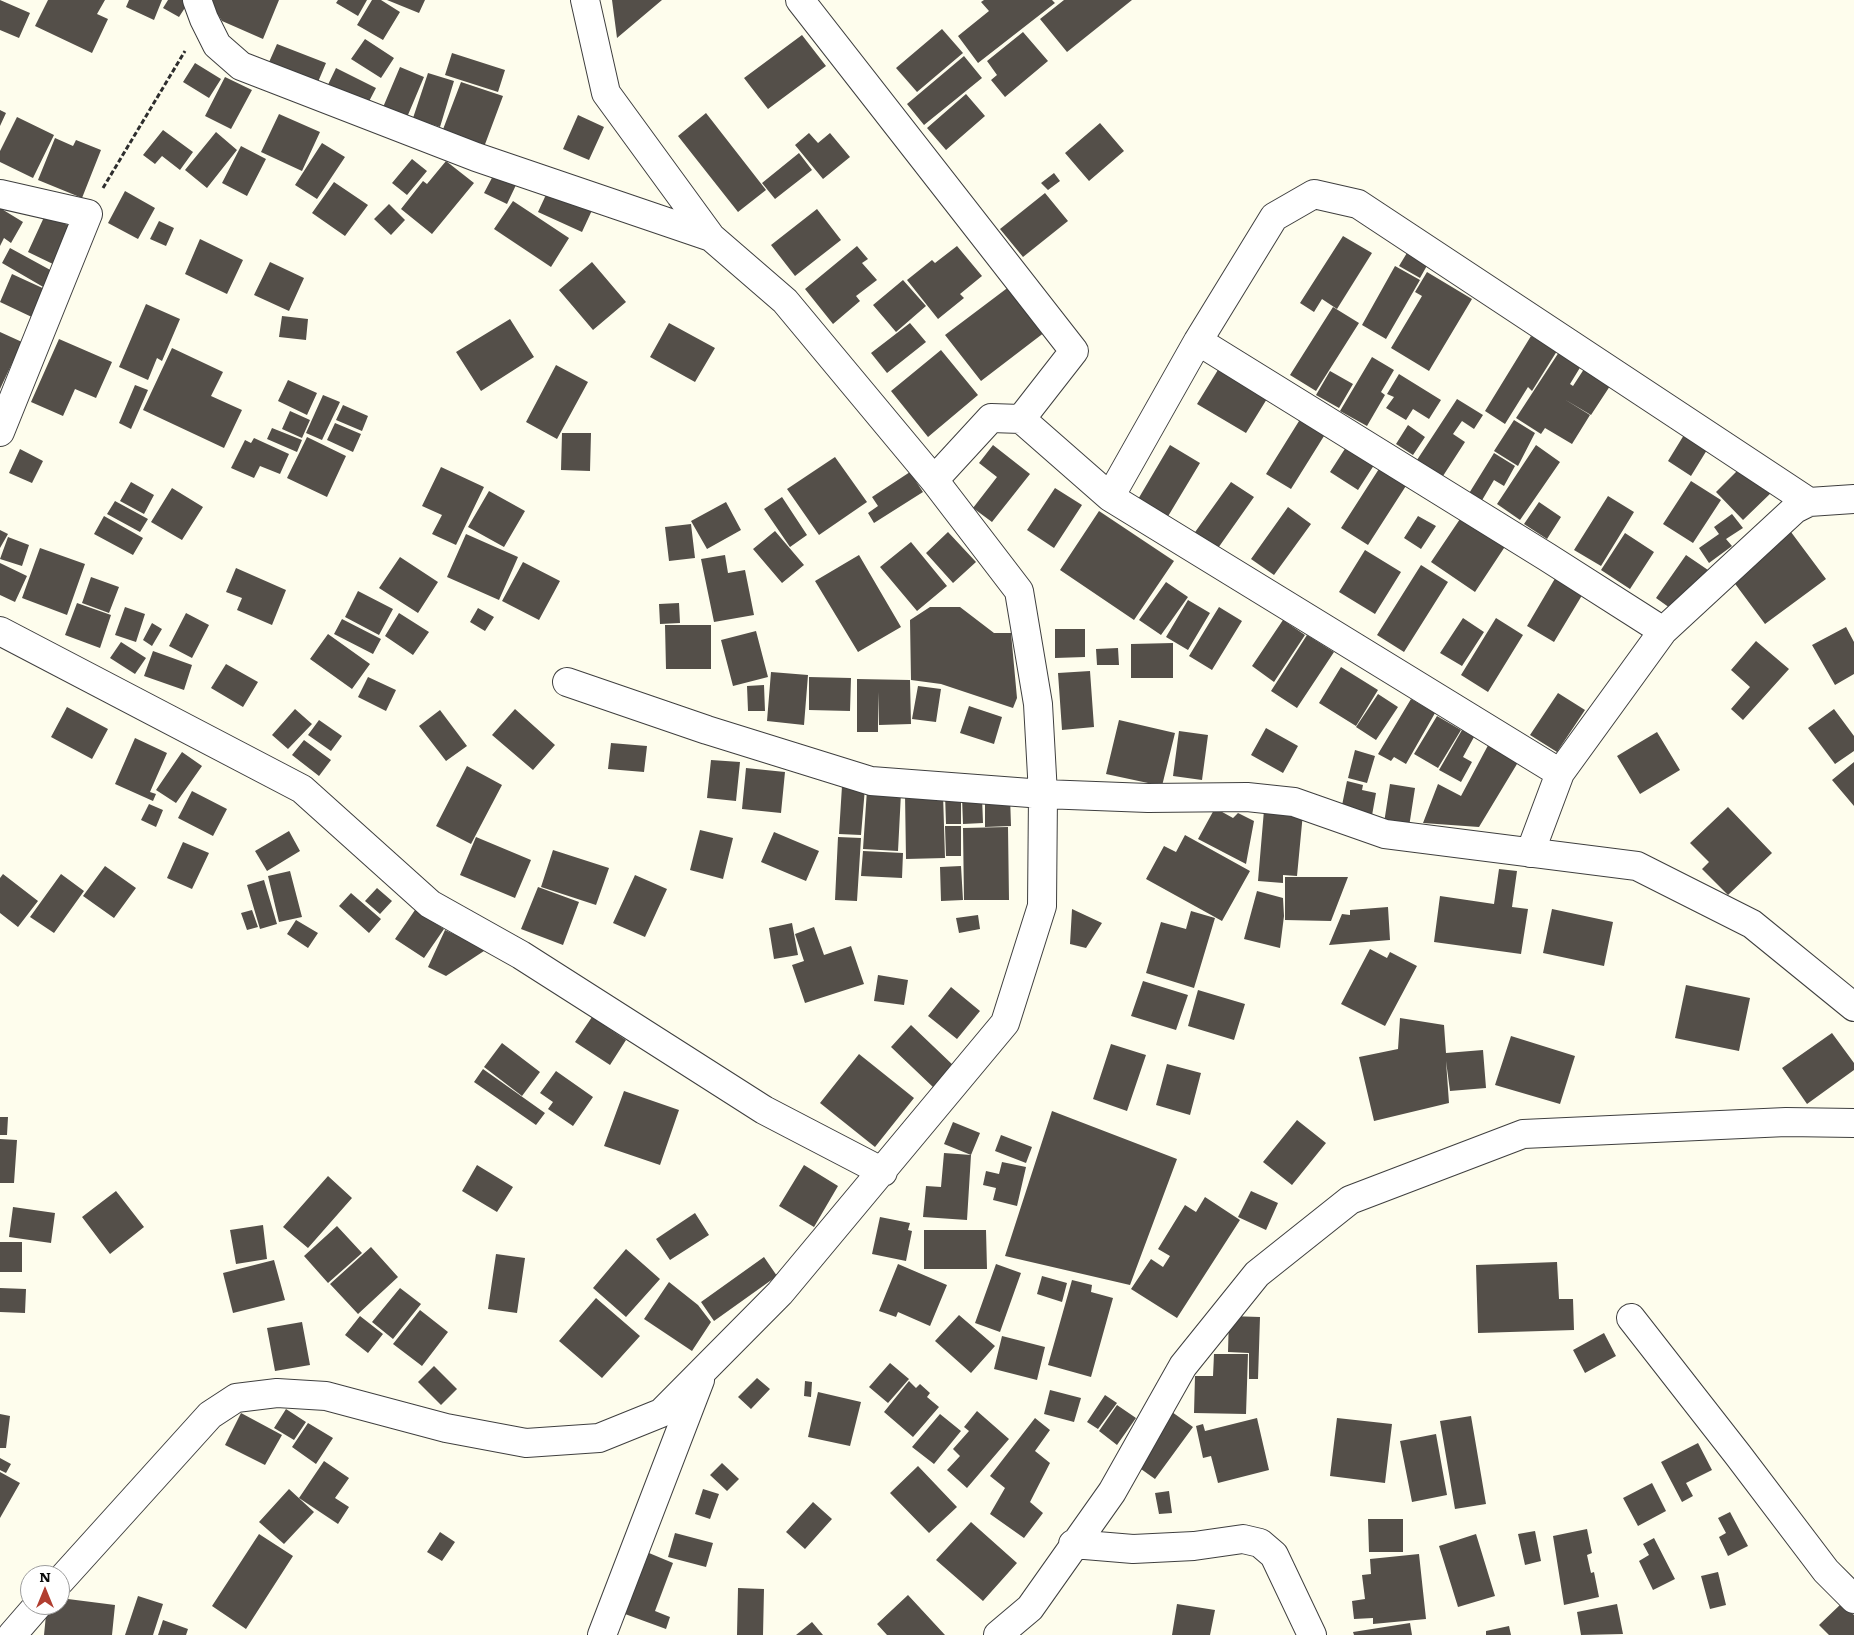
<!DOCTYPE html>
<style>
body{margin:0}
#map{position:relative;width:1854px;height:1635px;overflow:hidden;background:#fefded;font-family:Literata,serif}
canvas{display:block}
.north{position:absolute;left:20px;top:1565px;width:50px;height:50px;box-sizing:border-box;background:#fff;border:1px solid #9e9e9e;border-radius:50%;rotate:0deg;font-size:14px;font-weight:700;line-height:20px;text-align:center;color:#0c0c0c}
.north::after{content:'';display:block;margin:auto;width:18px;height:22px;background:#b13e30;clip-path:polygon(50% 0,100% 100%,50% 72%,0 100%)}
</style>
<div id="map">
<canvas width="1854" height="1635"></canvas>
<div class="north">N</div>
</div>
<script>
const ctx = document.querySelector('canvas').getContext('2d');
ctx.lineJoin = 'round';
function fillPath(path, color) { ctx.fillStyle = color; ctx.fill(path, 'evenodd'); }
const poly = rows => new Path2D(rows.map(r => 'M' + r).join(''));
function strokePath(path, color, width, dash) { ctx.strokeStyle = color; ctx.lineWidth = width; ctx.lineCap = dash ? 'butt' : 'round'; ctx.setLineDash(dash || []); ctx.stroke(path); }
fillPath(poly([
 [0,0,30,13,19,38,0,30],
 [48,0,105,0,97,14,108,19,92,53,35,26],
 [129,0,162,0,154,20,126,7],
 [168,0,190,0,179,17,163,8],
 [209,0,279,0,263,39,222,21],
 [338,0,367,0,358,16,336,3],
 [372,0,381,0,400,12,383,40,357,25],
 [387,0,425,0,419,13],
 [612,0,662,0,617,38],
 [984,0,1052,0,1055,3,978,63,958,36,989,11,981,2],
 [1064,0,1132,0,1067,52,1040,19],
 [942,29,963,53,917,92,896,68],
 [1023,32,1048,61,1005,97,991,80,997,75,987,61],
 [802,35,826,66,768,109,744,78],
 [365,39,394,58,381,78,351,59],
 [277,44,326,63,315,89,266,69],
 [452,53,505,70,498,92,445,75],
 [964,56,982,78,924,125,907,104],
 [195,63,221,79,209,98,183,82],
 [400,67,424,77,405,122,381,112],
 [336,68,376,88,364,111,325,91],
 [428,73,454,81,440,127,413,118],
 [225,77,252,90,231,129,205,116],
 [461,82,503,96,484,147,442,132],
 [966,94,985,116,946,150,927,128],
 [0,110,6,113,0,126],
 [706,113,766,190,738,212,678,136],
 [279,114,320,132,302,171,261,152],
 [578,115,604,127,589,160,563,149],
 [17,117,54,135,33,178,0,162,0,151],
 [1100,123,1124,151,1089,181,1065,153],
 [163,130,193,152,180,170,162,156,155,164,143,155],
 [216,132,237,150,207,188,185,170],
 [809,133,818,143,830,133,850,157,823,179,795,145],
 [55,138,73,146,76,140,101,150,82,198,38,180],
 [322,143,345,157,317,199,295,185],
 [241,146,266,159,247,196,222,183],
 [799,153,812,170,775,199,762,183],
 [412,159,427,171,407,195,392,183],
 [446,161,474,183,432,234,401,209,423,181,427,184],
 [1054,173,1060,181,1048,190,1041,183],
 [494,174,516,185,507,204,484,193],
 [334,182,368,205,345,236,312,213],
 [550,186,594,206,582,232,538,212],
 [125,191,155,208,138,239,108,223],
 [1045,193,1068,221,1023,257,1000,229],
 [513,201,569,238,551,267,494,229],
 [389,204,405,220,391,235,374,219],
 [0,208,23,222,11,243,4,238,0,246],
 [817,209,841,240,795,276,771,245],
 [45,215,72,227,55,265,28,252],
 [159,221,174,228,166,246,150,239],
 [1343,236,1372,253,1337,309,1322,299,1314,312,1300,303],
 [200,239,243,260,227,294,185,274],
 [1413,243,1433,255,1420,278,1399,266],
 [857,246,868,259,862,263,877,280,856,296,860,301,833,324,805,289],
 [957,246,982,276,960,294,964,298,938,319,907,280,932,260,935,263],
 [10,248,54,272,45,288,2,263],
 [270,262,304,278,289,311,254,295],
 [592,262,626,302,593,330,559,290],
 [1395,266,1420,280,1386,339,1362,325],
 [1427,272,1472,299,1429,371,1391,348,1422,296,1415,292],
 [12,274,49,291,36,319,0,302],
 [903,280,926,306,896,332,873,305],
 [1010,286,1045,332,981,381,945,335],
 [146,304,180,319,162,361,157,358,148,380,119,367],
 [1333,307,1359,323,1316,391,1290,375],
 [282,316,308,319,306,340,279,337],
 [510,319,534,357,481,391,456,352],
 [669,323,715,348,695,382,650,357],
 [910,323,926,342,887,373,871,353],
 [0,332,22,342,0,389],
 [1531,336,1557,351,1532,391,1528,387,1505,424,1485,411],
 [59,339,112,362,96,398,75,389,63,416,31,402],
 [172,348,223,372,211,396,242,410,224,448,143,410],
 [941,350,978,395,928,437,891,391],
 [1559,352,1581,366,1570,384,1573,386,1584,369,1610,386,1591,415,1564,399,1590,415,1572,444,1545,428,1541,434,1516,418],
 [1372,357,1394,370,1381,392,1385,395,1367,426,1340,411],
 [1224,360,1273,389,1246,433,1197,404],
 [556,365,588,382,557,439,526,422],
 [1330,371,1353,384,1339,408,1316,395],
 [1399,374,1441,400,1429,419,1413,409,1406,420,1386,408,1394,397,1387,394],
 [288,380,317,393,307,415,278,401],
 [135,385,148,390,131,429,119,423],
 [323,395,340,402,322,440,306,433],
 [1457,399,1483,415,1474,429,1462,421,1453,434,1465,442,1443,476,1417,460],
 [343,405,368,416,362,431,336,420],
 [290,411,310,420,302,438,282,429],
 [1304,413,1329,428,1291,489,1266,474],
 [1514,420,1535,433,1518,466,1494,451],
 [335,423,361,434,353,452,327,440],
 [1408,425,1425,437,1413,455,1396,444],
 [272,428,302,440,297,452,267,439],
 [1687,430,1710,445,1691,476,1668,461],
 [562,433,591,433,590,471,561,470],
 [307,437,346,456,327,497,287,478],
 [254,438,289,454,280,474,260,466,254,478,231,468,245,440,251,443],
 [1348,444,1376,462,1358,490,1330,472],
 [993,445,1030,474,992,522,973,508,997,477,979,463],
 [1170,445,1200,463,1167,518,1137,501],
 [1536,445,1560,462,1520,520,1497,504],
 [20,449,43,461,32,483,9,473],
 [1494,453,1515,466,1504,486,1494,480,1481,502,1468,495],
 [835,457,867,502,819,535,787,489],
 [1384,461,1411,478,1368,545,1341,528],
 [1745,463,1773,491,1743,520,1716,492],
 [441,467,484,487,456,545,432,534,442,515,422,506],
 [910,472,923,492,874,523,868,513,878,506,872,497],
 [1691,481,1721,500,1693,543,1663,524],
 [131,482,154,495,144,514,120,501],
 [1231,482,1254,497,1216,551,1193,535],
 [172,488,203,507,182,540,151,522],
 [1055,488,1082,505,1054,548,1027,530],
 [489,491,525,511,504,547,468,527],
 [1608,496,1634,512,1601,566,1574,550],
 [782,497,807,535,790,547,764,509],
 [115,501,148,519,140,532,107,514],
 [726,502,741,530,707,549,691,521],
 [1539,502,1561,517,1547,539,1524,524],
 [1288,507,1311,524,1274,575,1251,559],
 [1099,511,1174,561,1134,620,1060,570],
 [1732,514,1743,528,1726,539,1732,546,1709,563,1699,548,1719,534,1714,527],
 [104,516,143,538,133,555,94,534],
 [1418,516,1436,526,1421,549,1404,538],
 [1462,516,1506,545,1475,592,1431,562],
 [691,524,695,558,669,561,665,527],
 [0,530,8,534,0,548],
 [775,531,804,565,782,583,753,549],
 [948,532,976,562,953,583,926,553],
 [1791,532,1826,579,1765,624,1730,577],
 [1625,533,1654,552,1630,589,1601,570],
 [466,534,518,557,499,600,447,577],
 [8,537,29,545,22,566,0,559],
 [911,542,947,586,917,611,880,567],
 [40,548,85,564,67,615,22,598],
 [1365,550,1401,572,1375,614,1339,592],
 [725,555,728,573,745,570,754,615,714,622,701,559],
 [859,555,901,627,858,652,815,581],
 [1686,555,1708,570,1677,613,1656,598],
 [400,557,438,582,418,613,379,588],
 [523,562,560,581,539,620,502,601],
 [0,563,27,576,15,602,0,595],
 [1421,565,1448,582,1404,652,1377,635],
 [236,568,286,590,272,625,237,610,242,598,226,592],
 [1560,570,1587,587,1554,642,1527,626],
 [91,577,119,587,109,613,82,603],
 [1166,582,1188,597,1161,635,1139,620],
 [358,591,393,609,379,635,345,617],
 [1188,600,1210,613,1188,650,1166,637],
 [77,603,111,615,100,648,65,635],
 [679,603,680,623,660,624,659,604],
 [125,607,145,614,136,642,115,635],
 [930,607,960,607,994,633,1011,633,1017,698,1013,708,941,684,911,680,910,620],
 [1219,607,1242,621,1212,670,1189,656],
 [478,608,494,617,485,631,470,622],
 [186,613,209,625,192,658,169,646],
 [399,613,429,632,413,655,385,636],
 [1463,618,1484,632,1462,666,1440,653],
 [1496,618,1523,635,1488,692,1461,675],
 [342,619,381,639,373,654,334,634],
 [1283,620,1305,635,1274,682,1252,666],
 [152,623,162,629,152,646,143,640],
 [665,625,711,625,711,669,666,669],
 [1846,627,1854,642,1854,674,1835,685,1812,645],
 [1055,629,1085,629,1085,657,1055,658],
 [756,631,768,677,733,686,721,640],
 [328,634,370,664,352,689,310,659],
 [1307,635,1334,652,1297,708,1271,691],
 [1756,641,1789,669,1743,720,1731,709,1750,687,1731,670],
 [121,642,146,658,135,674,110,658],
 [1173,643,1173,678,1131,678,1131,644],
 [1118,648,1119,665,1097,665,1096,649],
 [153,651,192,665,184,690,144,676],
 [226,664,258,682,243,707,211,688],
 [1341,667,1378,690,1356,726,1319,703],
 [1090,671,1094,727,1062,730,1058,673],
 [771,672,808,675,804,725,767,721],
 [368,677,396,690,386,711,358,697],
 [809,677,851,678,850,711,809,710],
 [857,679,910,680,911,724,879,725,878,692,878,732,857,732],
 [764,685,765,711,748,711,747,686],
 [918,686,941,689,936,722,912,719],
 [1558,693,1585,710,1557,752,1530,735],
 [1378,694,1398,707,1376,740,1356,727],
 [1411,699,1435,713,1406,764,1394,757,1391,761,1378,754],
 [969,706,1002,717,994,744,960,733],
 [67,707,108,729,92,759,51,737],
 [295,709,312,724,288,749,272,735],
 [515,709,555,745,533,770,492,735],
 [1834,709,1854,736,1854,751,1835,764,1808,728],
 [440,710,467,746,446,761,419,726],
 [1437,716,1461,730,1438,768,1414,754],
 [319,720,342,736,331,751,308,735],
 [1119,720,1175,733,1162,786,1106,774],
 [1266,728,1298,746,1283,773,1251,755],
 [1462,730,1474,737,1463,757,1472,762,1461,782,1439,770],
 [1179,731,1208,735,1202,780,1173,776],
 [1657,732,1680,770,1640,794,1617,756],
 [1493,736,1523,754,1479,827,1423,823,1438,784,1461,796],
 [135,738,167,753,150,792,156,794,153,801,115,784],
 [304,740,331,760,319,776,292,755],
 [611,743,647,746,644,772,608,769],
 [1355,750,1375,756,1367,783,1348,778],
 [182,752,202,766,176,803,156,790],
 [711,760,740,762,736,801,707,798],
 [1854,762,1854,806,1832,780],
 [467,766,502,785,471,844,436,826],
 [746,768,785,772,781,813,742,809],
 [1347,781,1363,785,1362,790,1376,793,1371,821,1340,815],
 [1390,784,1415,788,1409,827,1384,823],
 [842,786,865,788,861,835,839,834],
 [867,790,901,793,898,851,863,849],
 [192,791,227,809,213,836,178,818],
 [961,793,961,824,946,824,945,794],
 [905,794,943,794,945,858,906,859],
 [1010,796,1011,826,985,827,985,797],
 [962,797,982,797,983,823,963,824],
 [149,804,163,810,156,827,141,820],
 [1728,807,1772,853,1728,895,1702,869,1709,862,1690,843],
 [1215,808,1233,818,1238,813,1254,821,1246,864,1198,839],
 [1264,810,1303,813,1297,876,1283,875,1283,883,1258,881],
 [945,826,961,826,961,856,946,856],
 [1008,827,1009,900,964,900,963,828],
 [700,830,733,838,723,879,690,870],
 [289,831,300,851,267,871,255,851],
 [774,832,819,851,806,881,761,862],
 [1185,835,1250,871,1222,921,1146,879,1164,846,1176,852],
 [476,837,531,860,515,898,460,875],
 [838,837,861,838,857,901,835,900],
 [183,842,209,853,192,889,167,878],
 [553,850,609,868,596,905,541,887],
 [863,851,903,853,902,878,861,876],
 [105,866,136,888,114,918,83,896],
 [961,866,963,900,941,901,940,867],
 [1499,869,1517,871,1512,907,1528,909,1521,954,1434,942,1440,896,1494,904],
 [290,871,302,917,279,922,268,876],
 [3,874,38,901,18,927,0,913,0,878],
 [61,874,84,891,54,933,30,917],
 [635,875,667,889,645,937,613,923],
 [1285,877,1348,877,1331,921,1285,920],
 [264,880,277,924,260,929,247,885],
 [538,887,579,902,563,945,521,929],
 [377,888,392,901,380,914,365,901],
 [1257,891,1283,898,1284,916,1280,948,1244,939],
 [351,893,381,919,369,933,339,906],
 [1388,907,1390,940,1329,945,1342,914,1350,915,1350,910],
 [1072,909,1102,923,1086,948,1070,944],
 [1552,909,1613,922,1604,966,1543,953],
 [252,910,258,927,247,930,241,913],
 [415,910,444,929,424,958,395,939],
 [1191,911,1215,918,1194,988,1146,973,1161,922,1186,929],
 [978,915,980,929,959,933,956,918],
 [296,920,318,933,308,948,287,934],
 [792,923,798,955,774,959,769,928],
 [814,927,824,955,851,946,864,984,805,1003,792,965,810,959,804,961,795,934],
 [445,930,487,949,446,976,428,967],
 [1370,949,1387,958,1390,952,1417,966,1385,1026,1341,1004],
 [878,975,908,980,904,1005,874,1001],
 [1143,981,1188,995,1176,1030,1131,1016],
 [1686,985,1750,998,1739,1051,1675,1038],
 [951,987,980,1011,957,1039,928,1016],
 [1198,990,1245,1004,1234,1040,1188,1026],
 [592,1017,626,1040,610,1065,575,1042],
 [1400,1018,1444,1025,1446,1053,1483,1050,1486,1088,1450,1091,1446,1061,1449,1103,1374,1121,1359,1057,1398,1049],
 [911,1025,955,1067,934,1088,891,1047],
 [1832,1033,1854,1063,1854,1070,1807,1104,1782,1068],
 [1511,1036,1575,1056,1560,1104,1495,1085],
 [502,1043,540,1072,522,1096,484,1067],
 [1111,1044,1146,1055,1127,1111,1093,1099],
 [859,1054,914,1098,875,1147,820,1103],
 [1167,1064,1201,1073,1190,1115,1156,1105],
 [483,1069,545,1113,536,1125,474,1082],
 [556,1071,593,1097,573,1126,548,1109,553,1102,540,1093],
 [624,1091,679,1110,660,1165,604,1146],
 [1052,1111,1177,1159,1130,1285,1005,1256],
 [0,1117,8,1117,7,1135,0,1135],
 [1297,1120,1326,1143,1292,1185,1263,1162],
 [953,1122,980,1133,971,1155,967,1220,923,1217,926,1186,941,1187,944,1153,971,1155,944,1144],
 [1001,1135,1032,1147,1026,1163,995,1151],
 [0,1139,17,1140,14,1183,0,1183],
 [1002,1162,1026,1167,1017,1206,993,1200,996,1188,983,1185,986,1171,999,1174],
 [477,1165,513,1187,497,1212,462,1191],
 [804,1165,838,1186,814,1227,779,1206],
 [328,1176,352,1198,308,1248,283,1227],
 [116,1191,144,1227,110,1254,82,1217],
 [1251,1191,1278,1203,1266,1230,1238,1217],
 [1205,1197,1240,1220,1177,1318,1131,1289,1151,1259,1163,1267,1170,1256,1158,1249,1185,1205,1196,1212],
 [13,1207,55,1213,51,1243,9,1237],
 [695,1213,709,1235,670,1260,656,1239],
 [880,1217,910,1223,908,1230,912,1231,906,1261,872,1254],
 [263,1225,267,1259,236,1264,230,1230],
 [337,1226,362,1253,328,1283,304,1256],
 [924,1230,986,1230,987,1269,924,1269],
 [0,1242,22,1242,22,1272,0,1272],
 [371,1247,398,1277,358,1314,330,1284],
 [626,1249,660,1279,626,1317,593,1288],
 [496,1254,525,1258,517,1313,488,1309],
 [764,1257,777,1276,714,1321,701,1302],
 [274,1260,285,1300,233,1313,223,1273],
 [1557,1262,1559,1299,1573,1299,1574,1330,1478,1333,1476,1265],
 [898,1264,947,1285,930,1326,898,1312,896,1317,879,1311],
 [996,1264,1021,1273,1000,1332,975,1323],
 [1042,1276,1067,1283,1062,1302,1037,1294],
 [1072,1280,1092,1285,1091,1292,1113,1298,1091,1377,1048,1365],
 [669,1282,698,1305,711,1322,692,1351,644,1319],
 [0,1288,26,1289,25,1313,0,1312],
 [400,1288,421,1304,393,1339,372,1322],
 [596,1298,640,1336,602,1378,559,1341],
 [420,1310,448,1332,422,1366,393,1344],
 [959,1315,995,1346,971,1373,935,1341],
 [360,1316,383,1334,368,1353,345,1335],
 [1229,1316,1260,1317,1258,1379,1249,1379,1249,1353,1228,1352],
 [302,1322,310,1365,275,1371,267,1328],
 [1604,1333,1616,1356,1585,1373,1573,1350],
 [1002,1336,1045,1347,1037,1380,994,1369],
 [1214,1354,1248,1354,1246,1414,1194,1413,1195,1376,1213,1376],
 [890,1363,909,1379,888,1403,869,1387],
 [434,1366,457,1389,441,1405,418,1382],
 [757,1378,770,1389,751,1409,738,1397],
 [805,1381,812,1382,811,1397,804,1396],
 [909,1381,916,1388,920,1384,930,1393,927,1397,939,1407,913,1437,884,1412],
 [1050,1390,1081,1398,1074,1422,1044,1414],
 [818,1392,861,1402,850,1446,808,1437],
 [1105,1395,1117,1403,1098,1429,1087,1422],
 [1117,1405,1136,1418,1117,1445,1099,1431],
 [286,1409,306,1422,294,1440,274,1428],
 [977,1411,1009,1439,967,1488,947,1470,960,1456,953,1449,969,1431,964,1427],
 [1172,1412,1193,1427,1155,1479,1134,1464],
 [241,1413,282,1435,265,1465,225,1445],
 [0,1414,10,1416,6,1448,0,1448],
 [940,1414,961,1431,934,1464,912,1447],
 [1471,1416,1486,1504,1455,1509,1440,1421],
 [1035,1418,1050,1430,1035,1451,1050,1463,1030,1502,1043,1513,1024,1538,990,1514,1005,1488,990,1476],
 [1257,1418,1269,1470,1218,1483,1211,1456,1203,1458,1196,1426,1203,1424,1205,1431],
 [1337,1418,1392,1424,1385,1483,1330,1476],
 [308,1423,333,1438,316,1464,292,1447],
 [1436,1434,1447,1495,1412,1502,1400,1441],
 [1698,1443,1712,1470,1686,1483,1693,1496,1682,1502,1661,1462],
 [0,1458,11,1464,6,1473,0,1470],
 [324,1461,349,1478,335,1498,349,1507,338,1524,299,1498],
 [722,1463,739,1479,727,1491,710,1475],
 [918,1466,957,1507,929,1533,890,1493],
 [0,1472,20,1483,0,1518],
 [1652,1483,1666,1511,1638,1526,1623,1498],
 [289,1489,314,1512,284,1544,259,1522],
 [703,1489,719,1494,710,1519,695,1514],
 [1169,1491,1172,1513,1159,1514,1155,1493],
 [813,1502,832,1519,805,1549,786,1532],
 [1730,1512,1748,1546,1728,1556,1719,1537,1726,1533,1718,1518],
 [1368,1519,1403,1519,1403,1552,1369,1552],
 [971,1522,1017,1563,983,1601,936,1560],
 [1587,1529,1592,1553,1587,1555,1591,1573,1594,1572,1599,1597,1564,1605,1553,1536],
 [1535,1531,1541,1561,1525,1565,1518,1534],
 [440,1532,455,1542,442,1561,427,1552],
 [675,1533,713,1543,706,1567,668,1557],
 [259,1534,293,1556,246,1629,212,1606],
 [1476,1534,1495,1596,1458,1607,1439,1546],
 [1654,1538,1675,1579,1653,1590,1639,1561,1649,1555,1643,1544],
 [649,1553,673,1563,655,1611,670,1617,666,1629,625,1614],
 [1419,1554,1426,1619,1373,1624,1373,1618,1354,1619,1352,1601,1365,1599,1362,1575,1371,1574,1370,1559],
 [1718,1572,1726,1605,1710,1609,1701,1576],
 [738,1588,764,1589,763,1635,737,1635],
 [908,1595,945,1635,887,1635,877,1624],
 [138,1596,163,1604,153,1635,125,1635],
 [60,1598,115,1605,112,1635,44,1635,47,1605,60,1605],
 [1842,1603,1854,1615,1854,1635,1829,1635,1819,1625],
 [1177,1604,1215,1610,1210,1635,1172,1635],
 [1617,1604,1623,1634,1581,1635,1577,1612],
 [163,1620,188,1629,186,1635,158,1635],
 [812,1622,823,1635,796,1635],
 [1410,1623,1412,1635,1354,1635,1353,1632],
 [1509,1626,1511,1635,1486,1635,1486,1631]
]), '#544f49');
const street = poly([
 [197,0,204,19,217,45,241,66,476,157,711,237],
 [800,0,1074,351,1021,419],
 [0,194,88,214,0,432],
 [1198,341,1547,557,1663,631],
 [934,480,991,418,1021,419,1110,497,1560,773],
 [1110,497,1198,341,1274,217,1314,194,1358,204,1809,502],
 [0,631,302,789,430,904,521,955,764,1110,883,1172],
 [567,682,707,730,871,781,1043,794,1148,798,1247,797,1294,802,1385,834,1637,866,1752,924,1854,1007],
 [1530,853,1560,773,1663,631,1795,509,1809,502,1854,499],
 [1631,1318,1738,1455,1826,1571,1854,1599],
 [1073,1544,1133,1549,1194,1546,1243,1539,1260,1543,1274,1555,1312,1635],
 [60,1581,210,1415,236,1398,277,1393,326,1396,446,1428,526,1443,599,1438,661,1413,780,1293,1005,1023,1042,906,1043,794,1038,704,1019,591,934,480,785,301,711,237,606,93,585,0],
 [12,1635,38,1605],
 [602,1635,700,1380],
 [998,1635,1030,1608,1112,1492,1183,1366,1257,1274,1350,1200,1523,1134,1786,1122,1854,1123]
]);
strokePath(street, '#3f3f3f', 30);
strokePath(poly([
 [103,188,185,51]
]), '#2e2e2e', 3, [5, 2.5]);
strokePath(street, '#fff', 28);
</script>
